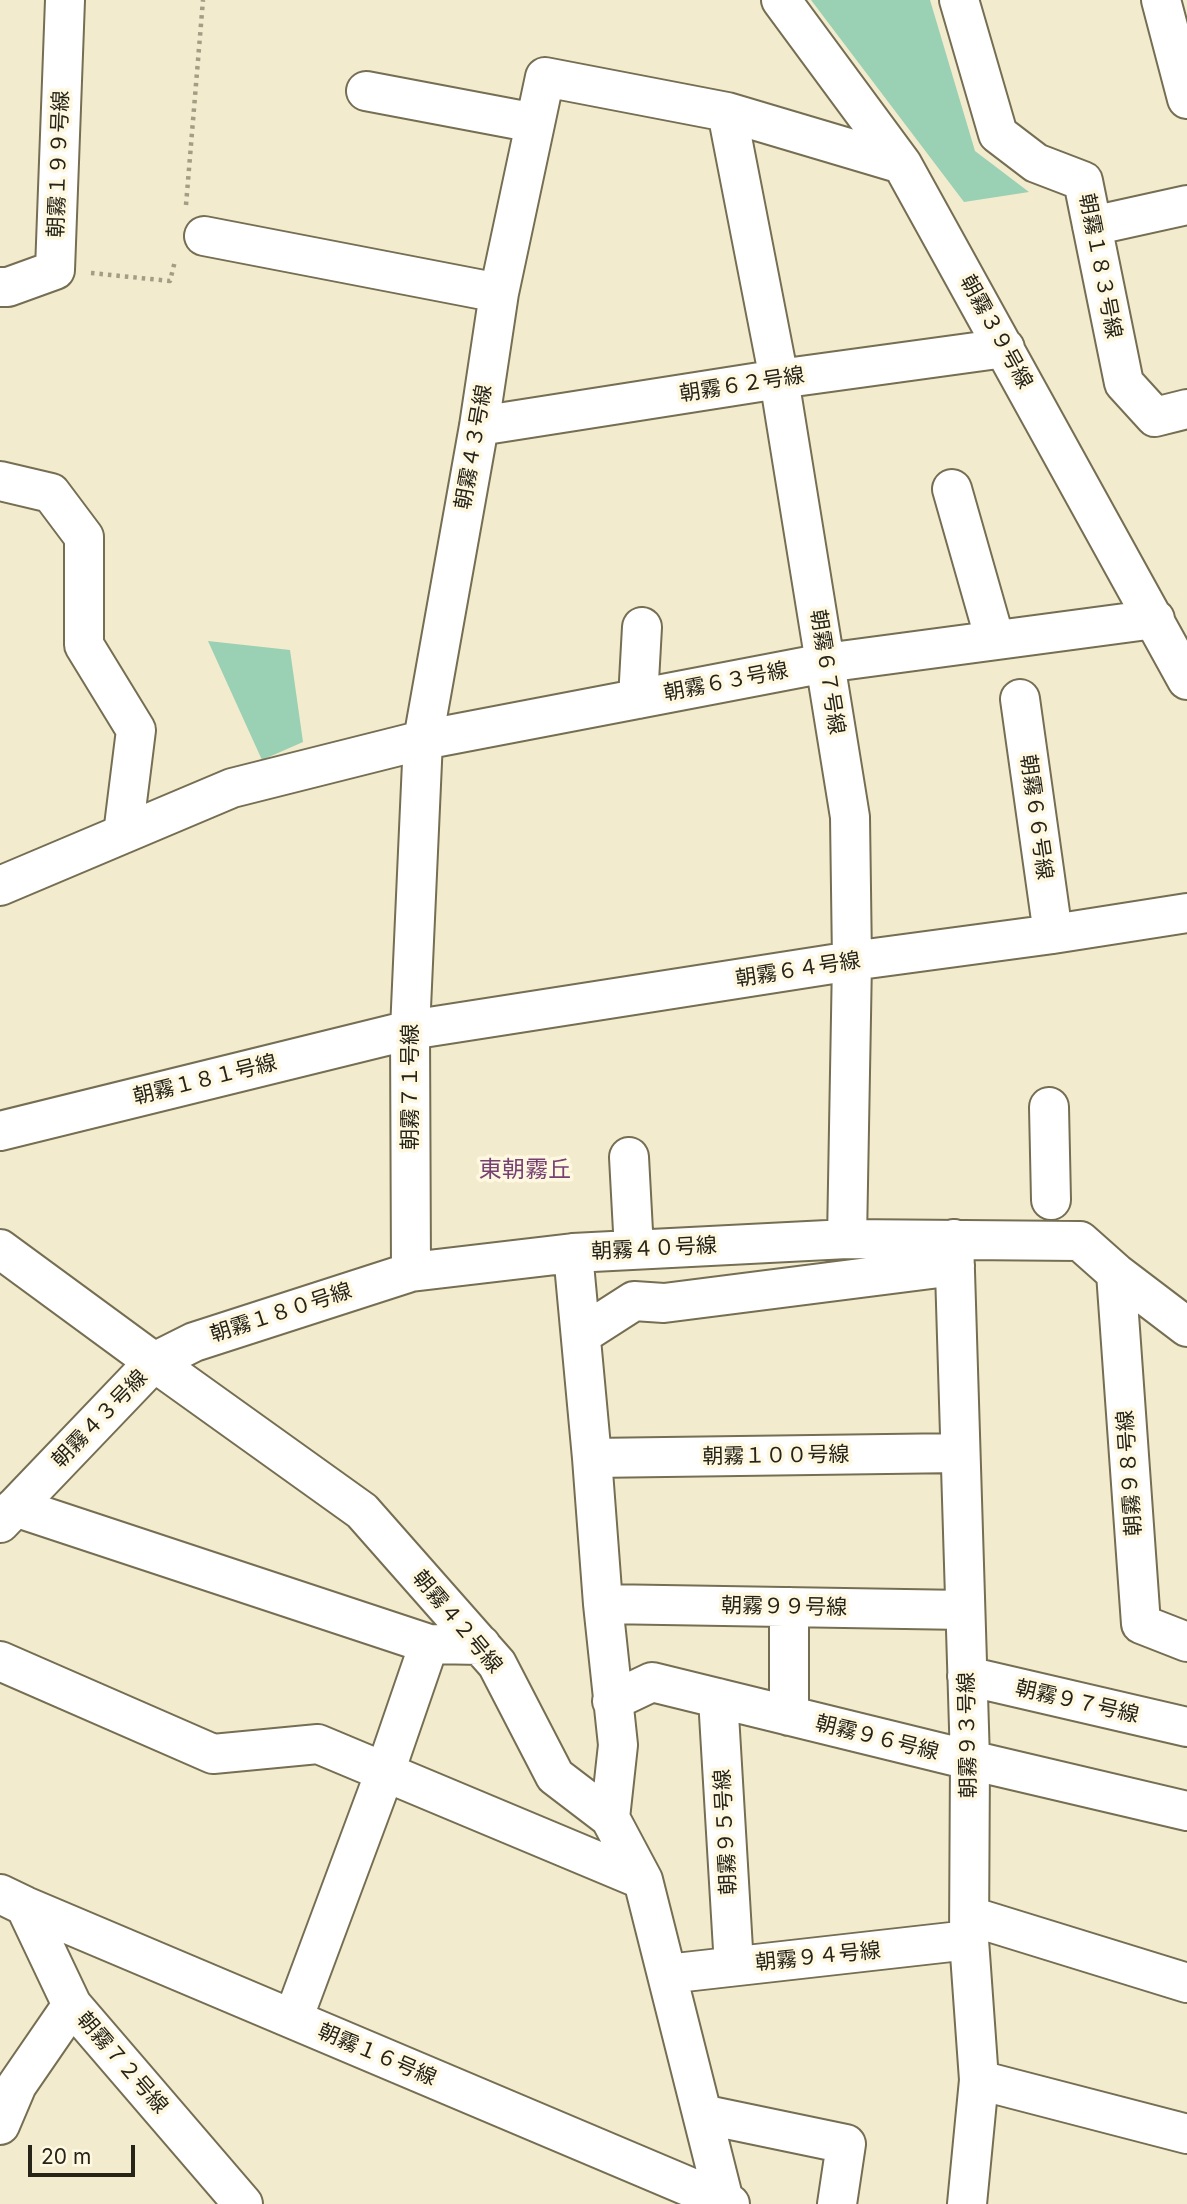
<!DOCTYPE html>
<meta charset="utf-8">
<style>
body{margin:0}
#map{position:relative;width:1187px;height:2204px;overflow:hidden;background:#f3ebcd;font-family:Inter,sans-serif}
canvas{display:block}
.scale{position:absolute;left:28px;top:2145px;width:107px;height:32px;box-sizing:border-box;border:4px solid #262318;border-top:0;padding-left:9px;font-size:21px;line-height:24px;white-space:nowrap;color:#262318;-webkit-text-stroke:5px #fef8e0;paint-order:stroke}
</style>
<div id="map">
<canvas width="1187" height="2204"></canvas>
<div class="scale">20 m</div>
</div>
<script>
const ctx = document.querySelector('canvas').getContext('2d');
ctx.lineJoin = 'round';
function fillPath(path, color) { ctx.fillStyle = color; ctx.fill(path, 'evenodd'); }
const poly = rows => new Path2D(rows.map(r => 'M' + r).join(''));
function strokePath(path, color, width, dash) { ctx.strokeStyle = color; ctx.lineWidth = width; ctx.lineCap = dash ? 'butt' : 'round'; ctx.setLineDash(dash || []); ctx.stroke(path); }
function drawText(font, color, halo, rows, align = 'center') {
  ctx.font = font + ' Inter,"Noto Sans JP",sans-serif'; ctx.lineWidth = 7; ctx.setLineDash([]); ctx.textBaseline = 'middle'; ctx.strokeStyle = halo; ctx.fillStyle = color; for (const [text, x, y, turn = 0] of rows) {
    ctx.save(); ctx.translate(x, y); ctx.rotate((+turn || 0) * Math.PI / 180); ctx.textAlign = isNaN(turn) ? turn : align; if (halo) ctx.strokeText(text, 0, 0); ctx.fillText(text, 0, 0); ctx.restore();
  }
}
fillPath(poly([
 [811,0,930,0,975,151,1029,192,964,202],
 [208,641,290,650,303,742,262,760]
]), '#9ad0b4');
const street = poly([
 [781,0,902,164,1187,680],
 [959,0,998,134,1036,163,1083,181,1124,383,1155,417,1187,409],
 [1161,0,1187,99],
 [366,91,535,123],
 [727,112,779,379,850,817,852,961,847,1239],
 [1092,226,1187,205],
 [204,236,499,293],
 [0,287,8,287,55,270,65,0],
 [479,426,779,379,1005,348],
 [0,481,51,493,84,537,84,645,136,730,123,834],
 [952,489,995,640],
 [638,699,642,627],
 [1020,699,1053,934],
 [0,886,232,788,423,740,479,426,499,293,545,77,727,112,902,164],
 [1049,1107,1051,1200],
 [0,1131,410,1030,852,961,1053,934,1187,913],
 [629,1157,634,1250],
 [954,1239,970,1760,969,1940,979,2080,967,2204],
 [0,1249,154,1362,0,1523],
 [573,1253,411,1272,410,1030,423,740,825,663,1155,619],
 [411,1272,194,1342,154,1362,362,1511,497,1664,555,1776,610,1818,643,1880,724,2201],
 [1116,1273,1141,1624,1187,1642],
 [581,1335,634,1301,664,1303,955,1266],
 [592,1458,960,1453],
 [15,1507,429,1644,481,1645],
 [603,1604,965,1610],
 [0,1661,213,1754,318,1744,643,1880],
 [967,1676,1187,1727],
 [718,1698,734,1966],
 [612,1701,652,1682,970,1760,1187,1811],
 [789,1716,789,1607],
 [610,1818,618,1745,603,1604,592,1458,573,1253,847,1239,1080,1241,1116,1273,1187,1327],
 [0,1894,25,1906,730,2204],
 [25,1906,72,2005,243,2204],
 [970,1916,1187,1983],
 [667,1974,969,1940],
 [293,2019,385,1772,429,1644],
 [979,2080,1187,2134],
 [702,2114,846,2144,837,2204],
 [0,2125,17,2085,72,2005]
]);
strokePath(street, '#756e53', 42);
strokePath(poly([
 [186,205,203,0],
 [91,273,170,281,175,261]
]), '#a39d86', 4.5, [3.5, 5]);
strokePath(street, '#fff', 38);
drawText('21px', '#262318', '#fef8e0', [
 ["朝霧１９９号線",59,164,-88],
 ["朝霧１８３号線",1100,266,79],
 ["朝霧３９号線",996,332,61],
 ["朝霧６２号線",742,385,-9],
 ["朝霧４３号線",474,447,-80],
 ["朝霧６７号線",827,672,81],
 ["朝霧６３号線",726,682,-11],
 ["朝霧６６号線",1036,817,82],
 ["朝霧６４号線",798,970,-9],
 ["朝霧１８１号線",205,1080,-14],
 ["朝霧７１号線",411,1087,-90],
 ["朝霧４０号線",654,1249,-3],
 ["朝霧１８０号線",281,1313,-18],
 ["朝霧４３号線",100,1419,-46],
 ["朝霧１００号線",776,1456,-1],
 ["朝霧９８号線",1130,1473,-94],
 ["朝霧９９号線",784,1607,1],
 ["朝霧４２号線",457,1622,50],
 ["朝霧９７号線",1077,1702,13],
 ["朝霧９３号線",968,1735,-91],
 ["朝霧９６号線",877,1738,14],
 ["朝霧９５号線",726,1832,-93],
 ["朝霧９４号線",818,1957,-6],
 ["朝霧１６号線",377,2055,23],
 ["朝霧７２号線",122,2063,49]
]);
drawText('23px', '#764172', '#fef8e0', [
 ["東朝霧丘",525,1170]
]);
</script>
